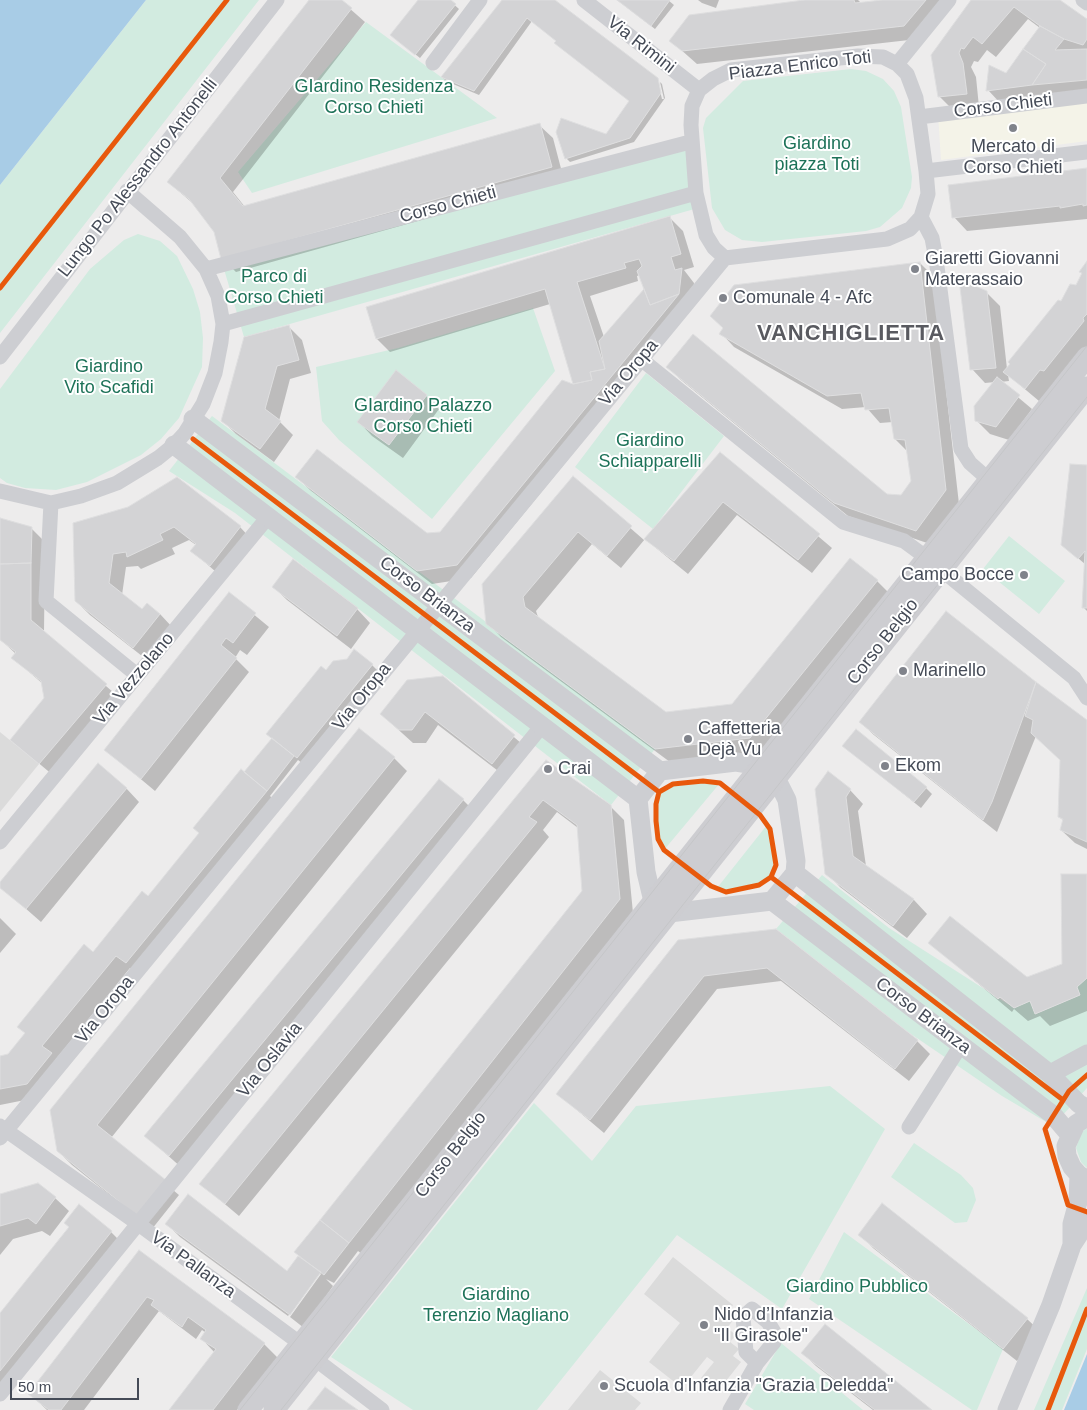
<!DOCTYPE html>
<meta charset="utf-8">
<style>
body{margin:0}
#map{position:relative;width:1087px;height:1410px;overflow:hidden;background:#edecec;font-family:Arial,sans-serif}
canvas{display:block}
.scale{position:absolute;left:10px;top:1378px;width:129px;height:22px;box-sizing:border-box;border:2px solid #454b57;border-top:0;padding-left:6px;font-size:15px;line-height:18px;white-space:nowrap;color:#454b57;-webkit-text-stroke:4px #fff;paint-order:stroke}
</style>
<div id="map">
<canvas width="1087" height="1410"></canvas>
<div class="scale">50 m</div>
</div>
<script>
const ctx = document.querySelector('canvas').getContext('2d');
ctx.lineJoin = 'round';
function fillPath(path, color) { ctx.fillStyle = color; ctx.fill(path, 'evenodd'); }
const poly = rows => new Path2D(rows.map(r => 'M' + r).join(''));
function strokePath(path, color, width, dash) { ctx.strokeStyle = color; ctx.lineWidth = width; ctx.lineCap = dash ? 'butt' : 'round'; ctx.setLineDash(dash || []); ctx.stroke(path); }
function drawText(font, color, halo, rows, align = 'center') {
  ctx.font = font + ' Arial,sans-serif'; ctx.lineWidth = 4; ctx.setLineDash([]); ctx.textBaseline = 'middle'; ctx.strokeStyle = halo; ctx.fillStyle = color; for (const [text, x, y, turn = 0] of rows) {
    ctx.save(); ctx.translate(x, y); ctx.rotate((+turn || 0) * Math.PI / 180); ctx.textAlign = isNaN(turn) ? turn : align; if (halo) ctx.strokeText(text, 0, 0); ctx.fillText(text, 0, 0); ctx.restore();
  }
}
fillPath(poly([
 [1087,101,1087,141,941,160,938,114]
]), '#f4f3e8');
fillPath(poly([
 [0,732,39,764,0,812],
 [673,1257,733,1305,727,1313,734,1319,727,1328,736,1335,730,1342,739,1349,733,1356,741,1362,718,1391,701,1378,714,1362,707,1357,682,1388,649,1362,680,1323,644,1294],
 [600,1370,641,1403,635,1410,568,1410]
]), '#dbdbdb');
fillPath(poly([
 [146,0,259,0,0,333,0,185],
 [366,22,497,118,252,193,238,172],
 [851,69,866,71,883,79,894,91,901,107,912,177,911,188,902,208,880,227,866,231,762,242,742,240,725,230,712,208,703,128,706,118,743,81],
 [690,142,698,208,244,337,221,259],
 [138,234,160,241,177,256,193,289,200,312,203,338,202,367,179,418,161,439,141,455,87,482,56,490,25,488,7,483,0,478,0,389,90,269,124,240],
 [533,308,555,371,432,519,339,440,322,421,316,367,398,348],
 [646,373,724,436,653,529,575,467],
 [212,416,655,749,611,805,235,513,169,471],
 [1009,536,1065,581,1039,614,983,569],
 [703,781,720,783,664,850,658,839,656,821,656,804,659,792,673,784],
 [767,825,770,829,776,865,771,877,759,885,744,888,726,892,717,888],
 [822,875,889,928,1014,1008,1030,1001,1036,1014,1080,995,1077,987,1087,978,1087,1088,1053,1126,1002,1096,908,1032,776,929],
 [830,1086,885,1129,782,1309,677,1235,537,1410,413,1410,331,1357,534,1103,592,1161,636,1106],
 [1087,1128,1087,1168,1081,1162,1076,1148,1081,1133],
 [914,1143,961,1175,973,1188,976,1200,967,1222,955,1223,891,1177],
 [844,1232,1003,1349,977,1410,972,1410,809,1299],
 [1087,1288,1087,1349,1062,1410,1034,1410],
 [781,1343,863,1410,754,1410,745,1404]
]), '#d2ebe0');
fillPath(poly([
 [0,0,146,0,0,185],
 [1087,1354,1087,1410,1064,1410]
]), '#a8cce6');
fillPath(poly([
 [310,0,340,0,365,22,233,192,245,207,539,125,553,138,564,180,236,272,223,259,215,231,196,206,168,182],
 [420,0,449,0,459,9,420,58,396,39],
 [503,0,553,0,657,79,662,99,664,99,660,82,662,84,665,98,634,142,570,162,566,158,607,135,630,101,560,47,555,43,557,41,532,21,479,95,446,81,442,77],
 [617,0,668,0,674,5,655,29],
 [698,0,719,0,716,8,702,3],
 [817,0,858,0,862,4,884,0,950,0,918,39,697,64,671,41],
 [973,0,1058,0,1087,20,1087,95,1001,104,988,90,1007,75,1040,28,1028,19,996,57,987,50,978,62,974,61,971,67,976,77,979,107,952,109,939,96,932,55],
 [1087,169,1087,219,967,231,954,217],
 [670,218,683,231,694,267,684,270,694,283,692,308,471,578,432,584,310,490,297,477,427,535,440,533,575,387,550,304,390,352,377,339],
 [640,275,645,289,604,337,590,296,638,281,637,276],
 [920,263,933,276,959,504,930,544,848,516,681,380,668,366,886,495,902,497,912,481,908,452,895,439,893,422,880,423,866,407,842,409,734,347,721,333],
 [1087,263,1087,347,1039,401,1008,375,1009,381,1000,382,1032,409,1009,440,990,434,976,420,995,382,985,383,972,369,986,292,1000,306,1007,369,1076,287,1082,274,1080,272],
 [288,326,302,340,311,373,290,379,279,421,293,435,274,462,236,434,222,420],
 [426,396,439,409,403,458,372,436,359,422],
 [720,453,832,548,812,573,737,515,688,574,645,539,621,568,592,544,536,611,538,617,666,713,733,705,877,581,890,594,764,751,670,762,501,637,488,623,573,478,644,540],
 [1087,466,1087,611,1083,607,1086,565,1063,545],
 [177,478,240,527,253,541,224,579,192,551,196,545,189,540,172,548,175,554,141,569,138,566,126,567,122,595,142,611,160,614,173,628,147,660,90,615,76,601,129,508],
 [0,519,31,528,45,542,44,633,120,698,54,776,11,740,46,699,43,684,13,658,16,654,0,639],
 [293,561,357,609,370,623,351,649,287,600,274,587],
 [229,594,269,627,247,655,240,650,235,658,249,672,155,791,106,750],
 [946,613,1087,722,1087,849,1075,843,1061,830,1064,821,1059,817,1061,761,1036,736,997,832,874,735,860,722],
 [347,660,372,665,385,678,311,770,298,760,270,796,279,805,140,976,130,968,56,1059,40,1097,0,1105,0,1057,9,1056,93,954,148,898,326,672],
 [443,677,528,749,506,777,438,725,426,743,413,743,381,714],
 [844,746,926,788,932,794,921,808],
 [394,758,407,771,111,1138,179,1195,152,1229,72,1165,58,1151],
 [547,761,610,806,624,820,633,913,363,1255,358,1251,334,1283,326,1279,333,1286,304,1328,290,1317,321,1274,319,1273,288,1316,180,1237,167,1224,287,1273,583,891,578,828,557,812,543,830,549,837,239,1216,201,1184],
 [126,788,139,802,41,922,0,886,0,884],
 [816,789,850,790,863,804,858,811,866,866,914,900,927,914,907,938,840,887,827,873],
 [463,800,476,813,183,1169,146,1136],
 [1087,875,1087,1011,1050,1026,1040,1016,1028,1021,1014,1009,1012,1012,930,943,1027,979,1063,965],
 [0,918,16,934,0,953],
 [776,930,917,1041,930,1054,909,1081,781,981,717,989,604,1133,558,1094,679,941],
 [0,1195,55,1198,69,1211,50,1236,42,1231,13,1239,0,1255],
 [882,1204,1027,1319,1041,1332,1017,1361,873,1248,860,1234],
 [70,1227,111,1232,124,1245,0,1401,0,1315],
 [139,1252,264,1344,278,1358,237,1410,170,1410,215,1353,201,1338,206,1333,202,1330,196,1339,159,1311,84,1410,47,1410,30,1394],
 [803,1353,930,1410,873,1410,816,1366]
]), '#0003');
const building = poly([
 [309,0,342,0,352,8,220,178,243,206,540,123,552,167,221,259,214,232,189,199,167,182,309,0],
 [418,0,451,0,456,4,415,55,390,35,418,0],
 [502,0,555,0,658,78,661,93,630,138,565,159,556,132,561,118,606,134,629,101,554,43,556,41,527,18,474,91,441,77,502,0],
 [617,0,670,0,651,26,617,0],
 [804,0,854,0,855,3,882,0,926,0,904,26,682,51,669,41,689,15,804,0],
 [971,0,1060,0,1087,19,1087,39,1083,45,1064,39,1040,26,1014,7,982,44,973,37,964,49,961,48,959,53,963,63,967,94,938,97,931,55,971,0],
 [1040,26,1064,39,1055,50,1087,49,1087,80,1032,85,1046,64,1023,49,1040,26],
 [1023,49,1046,64,1032,85,986,91,989,65,1006,73,1023,49],
 [1087,168,1087,205,1083,206,1083,204,1060,208,1060,206,952,218,948,185,1087,168],
 [670,216,681,254,671,257,675,270,682,268,679,294,650,305,637,271,642,266,639,259,624,263,626,268,577,282,605,369,590,372,592,380,573,384,545,289,376,339,366,307,670,216],
 [1087,261,1087,314,1083,318,1084,321,1044,371,1040,370,1025,389,1003,372,1010,364,1008,362,1058,300,1061,301,1070,284,1076,285,1082,273,1079,272,1087,261],
 [920,262,946,490,916,531,834,503,666,367,693,334,887,494,901,495,911,481,905,440,894,439,889,408,865,410,861,393,827,396,719,334,723,328,710,316,734,285,920,262],
 [959,279,987,291,996,368,970,370,959,279],
 [644,289,650,305,679,294,457,565,417,571,295,477,317,449,427,533,440,532,562,380,573,384,592,380,590,372,605,369,599,341,644,289],
 [289,325,299,360,277,366,265,409,281,421,260,449,221,421,244,337,289,325],
 [396,370,427,395,389,445,357,422,396,370],
 [997,377,1020,395,996,427,975,421,974,406,997,377],
 [720,452,820,534,798,560,723,502,674,561,644,539,720,452],
 [1070,464,1087,465,1087,608,1082,608,1085,551,1078,559,1061,545,1070,464],
 [573,476,632,526,607,556,578,532,523,597,525,607,666,712,732,704,850,558,878,580,750,738,655,749,486,624,482,584,573,476],
 [177,477,241,526,210,566,190,551,196,544,174,527,160,534,163,540,127,557,126,552,113,554,109,583,142,609,147,603,160,614,133,648,75,601,73,523,128,507,177,477],
 [0,518,32,527,31,563,0,564,0,518],
 [293,559,358,608,337,636,272,587,293,559],
 [31,563,31,620,107,684,39,764,10,740,44,698,41,681,11,658,16,652,0,640,0,564,31,563],
 [229,592,256,613,233,643,226,638,221,645,237,658,141,779,104,750,229,592],
 [946,611,1036,682,992,802,983,820,859,722,946,611],
 [354,649,373,664,297,758,266,734,321,666,326,670,333,661,347,659,354,649],
 [443,676,515,735,492,764,425,712,412,730,399,730,380,714,407,680,443,676],
 [1036,682,1087,720,1087,842,1060,830,1063,819,1058,817,1060,760,1031,733,1033,720,1025,716,1036,682],
 [359,728,395,757,97,1125,167,1181,138,1217,57,1151,50,1110,359,728],
 [856,729,927,787,914,802,842,746,856,729],
 [272,738,294,756,267,791,244,772,272,738],
 [546,760,611,805,620,899,349,1243,320,1220,582,891,577,825,543,800,529,817,537,822,225,1204,199,1184,546,760],
 [98,763,127,788,26,909,0,888,0,882,98,763],
 [241,769,267,791,126,963,116,956,42,1046,52,1053,27,1084,0,1089,0,1056,8,1054,25,1033,17,1027,84,944,93,952,142,891,148,896,199,833,193,828,241,769],
 [828,771,851,789,846,797,853,856,914,899,893,926,825,874,815,789,828,771],
 [439,779,464,799,169,1156,144,1136,439,779],
 [1061,874,1087,874,1087,978,1077,987,1080,995,1035,1014,1030,1001,1014,1008,1000,997,998,999,928,943,950,916,1027,977,1062,964,1061,874],
 [776,929,918,1040,895,1069,767,968,704,976,590,1120,556,1094,678,940,776,929],
 [38,1183,56,1197,36,1224,28,1218,0,1226,0,1194,38,1183],
 [188,1194,287,1271,298,1256,321,1272,290,1315,165,1224,188,1194],
 [882,1203,1028,1318,1003,1349,858,1235,882,1203],
 [79,1204,112,1231,0,1371,0,1313,69,1227,64,1223,79,1204],
 [320,1220,349,1243,324,1275,294,1252,320,1220],
 [139,1250,265,1343,213,1410,169,1410,216,1349,200,1339,206,1330,188,1317,182,1327,151,1305,154,1300,147,1297,61,1410,49,1410,28,1394,139,1250],
 [825,1324,932,1410,875,1410,801,1353,825,1324],
 [325,1387,358,1410,307,1410,325,1387]
]);
fillPath(building, '#d3d3d5');
strokePath(building, '#dededf', 1);
strokePath(poly([
 [584,0,699,90],
 [1083,0,1087,3],
 [858,56,883,57,897,64,907,74,916,98,926,171,928,194,921,217,910,229,887,239,725,258,714,248,706,235,696,193,691,125,692,106,699,90,713,79,731,70,858,56],
 [433,63,480,0],
 [897,64,949,0],
 [919,117,1087,96],
 [926,171,1087,152],
 [921,217,932,238,936,259,961,449,970,463,996,486],
 [206,269,690,142],
 [223,324,696,193],
 [0,357,277,0],
 [641,359,843,522,904,541,927,558,1074,678,1087,698],
 [0,491,51,503,81,496,117,483,158,458,174,445,185,433,203,404,215,373,221,342,223,324,218,296,206,269,180,237,127,191],
 [51,503,46,601,137,675],
 [0,842,268,517],
 [0,1126,137,1223,301,1344,315,1359,382,1410],
 [909,1127,961,1045],
 [0,1138,725,258],
 [0,1394,541,727],
 [730,1410,757,1363,774,1342,774,1332,768,1322,752,1309,743,1317,746,1352,757,1363]
]), '#cdced2', 15);
strokePath(poly([
 [193,419,660,771],
 [174,445,638,799],
 [736,762,761,766,776,778,787,800,796,861,795,873,772,901,669,913,653,901,651,893,646,872,638,799,660,771,736,762],
 [795,873,1050,1074,1079,1104,1087,1108],
 [772,901,1053,1115,1070,1135],
 [1050,1074,1087,1054],
 [1087,1117,1076,1124,1066,1146,1067,1156,1072,1167,1079,1175,1087,1179],
 [1072,1245,1072,1224,1078,1202,1079,1175],
 [1007,1410,1051,1305,1072,1245,1087,1222]
]), '#cdced2', 19);
strokePath(poly([
 [248,1410,1087,357],
 [274,1410,1087,387]
]), '#cdcdd1', 21);
strokePath(poly([
 [240,1410,1087,346],
 [281,1410,1087,397]
]), '#c5c6c8', 1);
strokePath(poly([
 [0,288,227,0],
 [193,439,659,792],
 [703,781,720,783,760,815,770,829,776,865,771,877,759,885,726,892,711,886,664,850,658,839,656,821,656,804,659,792,673,784,703,781],
 [771,877,1063,1100],
 [1087,1075,1069,1091,1045,1129,1068,1205,1087,1212],
 [1048,1410,1087,1309]
]), '#e8590c', 5);
for (const [x, y, r, color] of [
 [1013,128,5,"#80838b"],
 [915,269,5,"#80838b"],
 [723,298,5,"#80838b"],
 [1024,575,5,"#80838b"],
 [903,671,5,"#80838b"],
 [688,739,5,"#80838b"],
 [885,766,5,"#80838b"],
 [548,769,5,"#80838b"],
 [704,1325,5,"#80838b"],
 [604,1386,5,"#80838b"]
]) { const dot = new Path2D(); dot.arc(x, y, r, 0, 2 * Math.PI); ctx.fillStyle = color; ctx.fill(dot); strokePath(dot, '#fff', 2); }
drawText('18px', '#454b57', '#fff', [
 ["Via Rimini",641,45,38],
 ["Piazza Enrico Toti",800,66,-7],
 ["Corso Chieti",1003,106,-7],
 ["Lungo Po Alessandro Antonelli",138,178,-52],
 ["Corso Chieti",448,205,-15],
 ["Via Oropa",629,373,-50],
 ["Corso Brianza",427,595,37],
 ["Corso Belgio",883,642,-52],
 ["Via Vezzolano",134,679,-50],
 ["Via Oropa",362,697,-51],
 ["Via Oropa",105,1010,-51],
 ["Corso Brianza",923,1016,37],
 ["Via Oslavia",270,1060,-51],
 ["Corso Belgio",451,1155,-52],
 ["Via Pallanza",193,1265,36]
]);
drawText('18px', '#1d7258', '#fff', [
 ["GIardino Residenza",374,87],
 ["Corso Chieti",374,108],
 ["Giardino",817,144],
 ["piazza Toti",817,165],
 ["Parco di",274,277],
 ["Corso Chieti",274,298],
 ["Giardino",109,367],
 ["Vito Scafidi",109,388],
 ["GIardino Palazzo",423,406],
 ["Corso Chieti",423,427],
 ["Giardino",650,441],
 ["Schiapparelli",650,462],
 ["Giardino Pubblico",857,1287],
 ["Giardino",496,1295],
 ["Terenzio Magliano",496,1316]
]);
drawText('18px', '#454b57', '#fff', [
 ["Mercato di",1013,147,"center"],
 ["Corso Chieti",1013,168,"center"],
 ["Giaretti Giovanni",925,259],
 ["Materassaio",925,280],
 ["Comunale 4 - Afc",733,298],
 ["Campo Bocce",1014,575,"right"],
 ["Marinello",913,671],
 ["Caffetteria",698,729],
 ["Dejà Vu",698,750],
 ["Ekom",895,766],
 ["Crai",558,769],
 ["Nido d’Infanzia",714,1315],
 ["\"Il Girasole\"",714,1336],
 ["Scuola d'Infanzia \"Grazia Deledda\"",614,1386]
], 'left');
ctx.letterSpacing = '1px';
drawText('bold 22px', '#595a60', '#fff', [
 ["VANCHIGLIETTA",851,334]
]);
ctx.letterSpacing = '0px';
</script>
